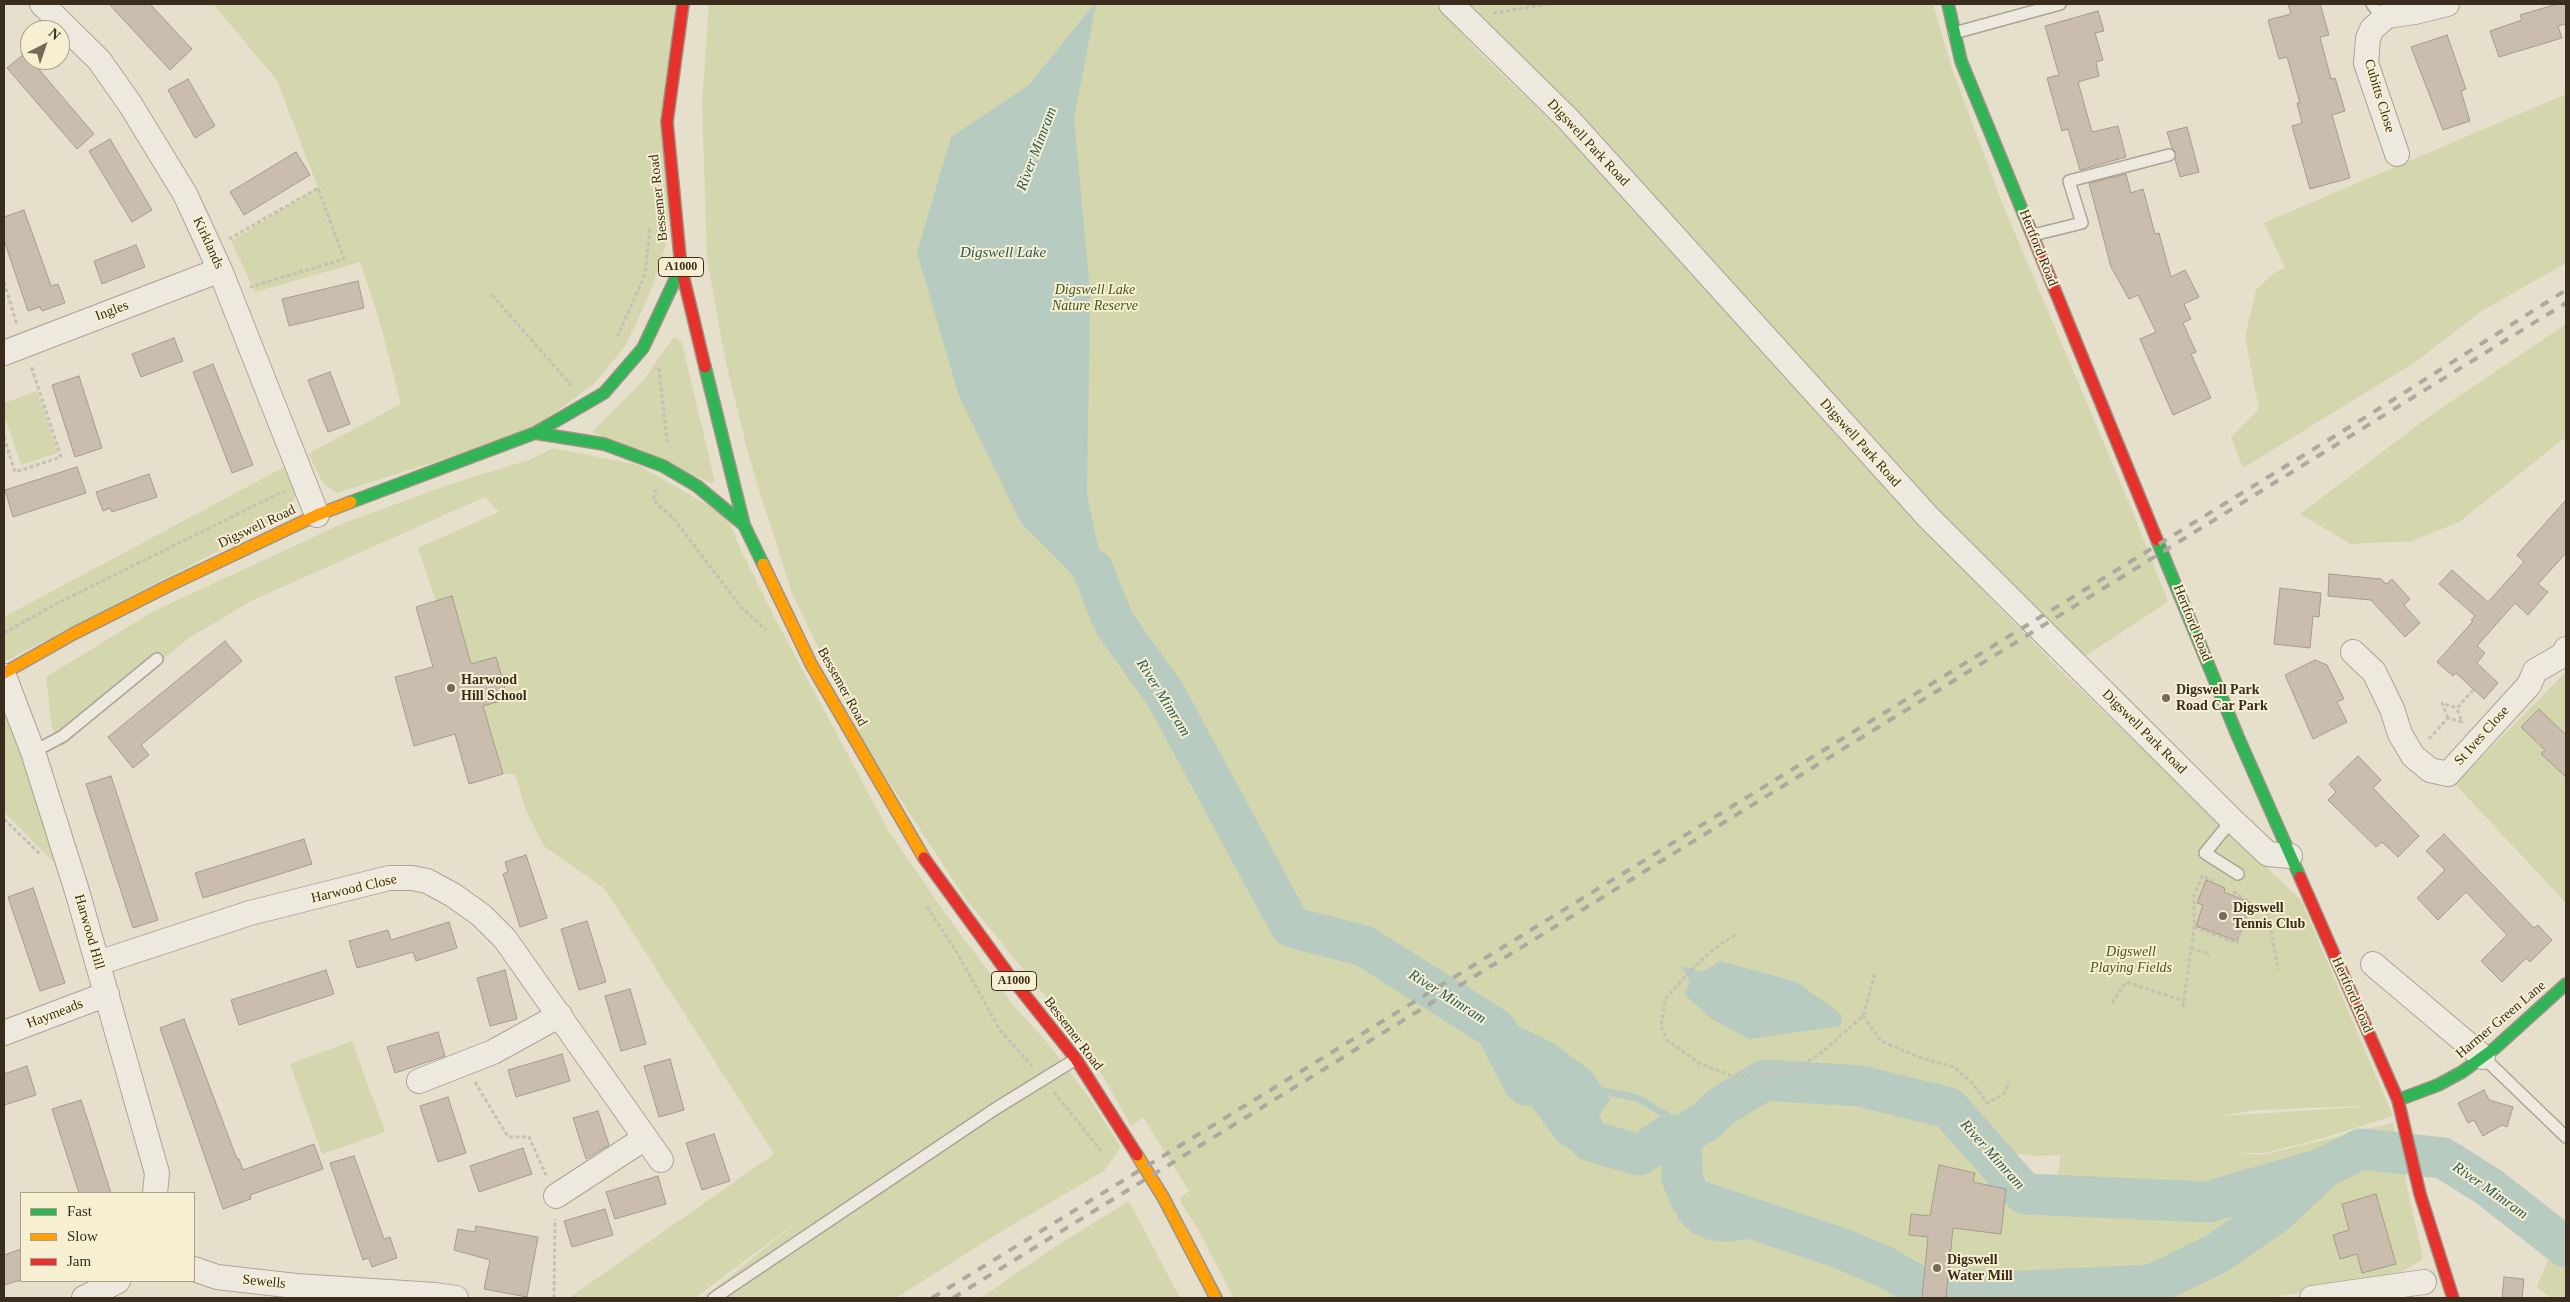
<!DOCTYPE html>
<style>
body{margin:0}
#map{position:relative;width:2570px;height:1302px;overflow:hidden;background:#e6dfcc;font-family:Georgia,serif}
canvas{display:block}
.frame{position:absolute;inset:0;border:5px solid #3a2d1d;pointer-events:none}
.legend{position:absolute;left:20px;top:1192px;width:175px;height:90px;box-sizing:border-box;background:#f7efd2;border:1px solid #aba18a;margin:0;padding:6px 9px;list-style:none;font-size:15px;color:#3a2d1d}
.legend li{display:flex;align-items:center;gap:10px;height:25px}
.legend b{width:25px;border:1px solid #aba18a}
.north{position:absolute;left:20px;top:20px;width:50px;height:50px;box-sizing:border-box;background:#f7efd2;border:1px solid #aba18a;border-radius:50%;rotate:41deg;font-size:14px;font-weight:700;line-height:20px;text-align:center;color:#3a2d1d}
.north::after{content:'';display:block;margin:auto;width:18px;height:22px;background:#766b5a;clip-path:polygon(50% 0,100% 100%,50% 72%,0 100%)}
</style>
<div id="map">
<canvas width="2570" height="1302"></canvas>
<div class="frame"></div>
<ul class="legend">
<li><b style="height:6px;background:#30b455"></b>Fast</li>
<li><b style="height:6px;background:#ff9f0a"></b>Slow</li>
<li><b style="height:6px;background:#e5322d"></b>Jam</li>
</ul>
<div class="north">N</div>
</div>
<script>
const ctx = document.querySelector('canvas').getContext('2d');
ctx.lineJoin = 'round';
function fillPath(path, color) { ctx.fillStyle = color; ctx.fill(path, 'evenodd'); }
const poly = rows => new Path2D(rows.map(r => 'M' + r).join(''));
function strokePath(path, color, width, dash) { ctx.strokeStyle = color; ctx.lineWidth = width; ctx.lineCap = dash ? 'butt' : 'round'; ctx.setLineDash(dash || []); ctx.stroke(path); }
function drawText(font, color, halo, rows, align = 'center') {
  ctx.font = font + ' Georgia,serif'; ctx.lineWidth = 4; ctx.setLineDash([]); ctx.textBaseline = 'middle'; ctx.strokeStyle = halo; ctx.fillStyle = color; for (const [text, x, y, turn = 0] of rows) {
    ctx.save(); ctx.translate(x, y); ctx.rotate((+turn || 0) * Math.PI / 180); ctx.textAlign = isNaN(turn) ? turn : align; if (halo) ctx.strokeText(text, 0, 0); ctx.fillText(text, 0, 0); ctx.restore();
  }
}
fillPath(poly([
 [213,4,680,4,667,241,651,291,626,345,594,384,528,432,337,493,323,483,308,454,401,404,379,319,360,262,255,292,231,241,318,188,277,80],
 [709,4,1435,4,1481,54,1567,136,1722,308,1985,593,2063,673,2301,900,2393,1116,2323,1138,2264,1153,2236,1153,2262,1155,2393,1123,2423,1259,2390,1279,2267,1298,1234,1298,1196,1226,1181,1203,1180,1197,1189,1191,1143,1117,1131,1126,1096,1064,1056,1010,963,895,865,745,792,593,750,461,726,363,707,259,702,103],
 [2361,1106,2361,1107,2222,1116,2256,1110],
 [1981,1149,2035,1156,2061,1155,2052,1201,2022,1197],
 [1470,4,1933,4,1952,69,2003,205,2130,505,2168,602,2085,656,2009,583,1901,473,1739,290],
 [2566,94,2566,263,2480,312,2417,361,2243,468,2231,437,2259,409,2245,337,2256,290,2274,273,2285,268,2264,223],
 [2566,324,2566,437,2459,522,2412,541,2351,544,2300,514,2431,415],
 [673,338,677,338,682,343,715,482,711,483,592,432,642,382],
 [37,391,58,453,21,465,4,415,4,403],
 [553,448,638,465,727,516,740,548,777,622,888,830,945,913,1013,1005,1046,1041,1090,1099,1121,1147,1104,1171,997,1234,896,1298,703,1298,805,1216,695,1298,569,1298,774,1154,605,889,544,846,525,808,515,774,503,774,452,597,436,601,418,548,499,512,485,497,253,600,189,638,111,701,63,747,52,728,46,677,154,611,344,523,451,484,532,459],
 [288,465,296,494,286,516,4,662,4,617],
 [2566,672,2566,903,2455,784],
 [4,694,71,880,4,812],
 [352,1041,385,1132,322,1154,290,1064],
 [1129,1201,1180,1298,981,1298,1053,1248],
 [2566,1229,2566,1298,2551,1298,2537,1287,2553,1248]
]), '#d4d6ae');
fillPath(poly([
 [1094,4,1096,4,1074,118,1090,291,1087,494,1114,623,1067,569,1021,523,959,396,917,253,951,137,1029,85],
 [1720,961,1797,982,1842,1015,1840,1026,1749,1039,1712,1019,1685,995,1690,981,1681,966,1702,972],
 [1516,1025,1555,1044,1592,1072,1610,1100,1599,1116,1606,1129,1621,1143,1641,1154,1631,1160,1618,1163,1588,1160,1559,1143,1535,1111,1496,1048,1501,1036],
 [1682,1178,1690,1188,1774,1216,1771,1224,1744,1240,1723,1242,1705,1239,1691,1232,1678,1219,1673,1184]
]), '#b8cbc1');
strokePath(poly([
 [1604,1091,1637,1098,1680,1123,1681,1136]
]), '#b8cbc1', 7);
strokePath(poly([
 [1093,570,1114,623,1165,694,1291,927,1364,946,1496,1029,1523,1082,1527,1085],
 [1681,1136,1682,1178,1690,1198,1840,1248,1885,1267,1918,1286],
 [1587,1137,1591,1141,1639,1155,1669,1135,1681,1136,1706,1121,1722,1106,1765,1080,1860,1086,1949,1108,2025,1194,2208,1202,2321,1169,2361,1149,2443,1158,2489,1187,2566,1247],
 [1960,1289,2002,1292,2152,1285,2216,1254,2277,1212,2317,1174]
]), '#b8cbc1', 41);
const building = poly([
 [109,4,150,4,192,49,170,70,109,4],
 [2288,4,2320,4,2329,35,2320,37,2331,79,2335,78,2345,111,2332,115,2350,178,2310,189,2292,126,2302,123,2297,103,2300,103,2287,57,2279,59,2268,20,2291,14,2288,4],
 [2557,4,2566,4,2566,24,2558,26,2562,38,2499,57,2490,31,2522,20,2520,15,2557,4],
 [2098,11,2104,31,2095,33,2103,60,2096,62,2099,76,2078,82,2092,132,2118,126,2126,157,2080,170,2068,129,2062,131,2047,78,2059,75,2045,26,2098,11],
 [2447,35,2466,89,2461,91,2470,121,2443,130,2411,47,2447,35],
 [25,53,94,134,77,149,7,68,25,53],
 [188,79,215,126,195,138,168,90,188,79],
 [2187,127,2199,172,2180,177,2175,159,2176,153,2172,148,2167,132,2187,127],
 [110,139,152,210,132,222,89,151,110,139],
 [296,152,310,175,244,215,230,192,296,152],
 [2126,174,2131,193,2143,189,2155,234,2159,233,2171,277,2185,270,2199,297,2184,304,2191,319,2183,323,2196,352,2191,354,2211,398,2173,415,2140,339,2156,332,2138,295,2129,299,2111,267,2089,183,2126,174],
 [24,210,51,286,58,284,65,303,42,311,40,307,28,311,4,240,4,217,24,210],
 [136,245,145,267,102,284,94,261,136,245],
 [358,281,364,308,289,326,282,299,358,281],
 [174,338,183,361,141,377,132,354,174,338],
 [213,364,253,465,232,473,193,372,213,364],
 [330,372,350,424,328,432,308,380,330,372],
 [79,376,102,448,75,457,52,385,79,376],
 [77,467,86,493,13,517,5,490,77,467],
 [149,474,157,497,112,512,110,508,103,511,96,492,149,474],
 [2566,500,2566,553,2538,584,2548,592,2528,615,2515,603,2477,646,2485,653,2477,663,2498,683,2484,699,2456,673,2453,676,2437,662,2473,621,2471,620,2475,616,2439,584,2452,570,2488,602,2524,562,2517,555,2566,500],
 [2329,574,2381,579,2386,584,2392,579,2410,599,2404,605,2420,623,2405,637,2371,600,2328,596,2329,574],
 [2280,588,2321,593,2319,617,2313,616,2310,648,2274,644,2280,588],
 [452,596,471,664,496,657,508,699,483,706,503,774,469,784,455,734,414,746,395,677,433,667,416,607,452,596],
 [225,641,242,661,141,745,149,755,133,768,108,737,225,641],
 [2315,660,2327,665,2344,699,2337,702,2347,722,2313,739,2285,675,2315,660],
 [2539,709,2566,735,2566,777,2541,754,2545,750,2521,727,2539,709],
 [2358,756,2381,780,2373,788,2419,836,2398,857,2382,842,2376,847,2328,800,2336,792,2329,784,2358,756],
 [111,776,158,920,133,928,86,784,111,776],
 [2444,834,2534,928,2538,925,2552,940,2530,962,2526,958,2502,982,2481,961,2507,935,2466,892,2438,920,2417,898,2445,870,2426,851,2444,834],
 [304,839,312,864,203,898,195,873,304,839],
 [526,855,547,918,520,927,503,874,508,872,505,862,526,855],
 [2206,880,2225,888,2224,892,2251,903,2237,941,2196,926,2203,905,2197,903,2206,880],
 [33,888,65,983,40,991,8,897,33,888],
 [587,921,606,982,579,990,561,929,587,921],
 [449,922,457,948,416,961,413,952,357,968,349,941,388,930,391,940,449,922],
 [326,970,334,994,239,1025,231,1000,326,970],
 [505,970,517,1019,490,1026,477,978,505,970],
 [630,989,646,1044,621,1051,605,996,630,989],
 [184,1019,237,1159,239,1159,243,1170,314,1144,323,1169,250,1195,251,1199,223,1209,160,1028,184,1019],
 [438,1032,445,1056,395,1073,387,1047,438,1032],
 [562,1054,570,1081,516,1097,508,1070,562,1054],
 [670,1059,684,1110,659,1117,644,1066,670,1059],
 [27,1066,36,1095,4,1105,4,1074,27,1066],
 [2484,1090,2489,1100,2513,1107,2507,1127,2502,1125,2483,1136,2474,1120,2468,1123,2458,1103,2484,1090],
 [448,1097,466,1153,438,1162,420,1106,448,1097],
 [81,1100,89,1124,111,1193,79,1193,52,1109,81,1100],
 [598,1111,609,1145,586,1159,573,1118,598,1111],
 [714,1134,730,1181,702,1190,686,1143,714,1134],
 [523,1148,532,1174,479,1192,470,1166,523,1148],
 [354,1156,384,1239,390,1237,397,1258,372,1267,369,1258,363,1260,330,1163,354,1156],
 [1939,1165,1975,1173,1973,1182,2006,1189,2001,1234,1953,1228,1946,1298,1922,1298,1928,1237,1909,1235,1911,1214,1930,1216,1939,1165],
 [658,1176,666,1204,615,1219,606,1192,658,1176],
 [2376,1194,2396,1264,2362,1273,2357,1254,2340,1259,2333,1235,2349,1230,2342,1204,2376,1194],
 [605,1209,613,1235,572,1247,564,1221,605,1209],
 [476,1226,538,1237,527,1297,484,1289,490,1260,454,1250,458,1229,475,1232,476,1226],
 [21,1249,21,1280,4,1285,4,1255,21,1249],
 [2504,1277,2524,1279,2522,1298,2502,1298,2504,1277]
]);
fillPath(building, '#cabdad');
strokePath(building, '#a69b8c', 1);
const lane = poly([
 [2372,4,2383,19],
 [1954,33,2060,4],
 [2033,235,2082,223,2069,181,2169,155],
 [33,752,63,736,157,659],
 [2232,820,2205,853,2238,874],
 [2483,1057,2566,1137],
 [714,1298,995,1109,1076,1059]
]);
const street = poly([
 [42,4,99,60,130,104,185,194,220,270,317,515],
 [1451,4,1569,120,1929,518,2232,820,2268,854,2290,856],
 [2397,154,2366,63,2368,38,2372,29,2387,16,2415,12,2447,4],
 [4,353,220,270],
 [2353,652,2374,672,2392,709,2400,734,2413,756,2430,770,2448,774,2529,685,2535,671,2563,655,2566,649],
 [4,676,33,752,77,891,157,1173,155,1193],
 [98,963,250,913,389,878,412,878,427,881,453,895,481,915,505,939,661,1160],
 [2373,964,2483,1057],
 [4,1033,107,994],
 [419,1081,493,1052,560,1015],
 [556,1196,645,1138],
 [194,1269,217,1277,296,1286,435,1295,456,1298],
 [84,1298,118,1281],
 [2312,1298,2424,1282]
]);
const fast = poly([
 [1948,4,1961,61,2029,227],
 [705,367,744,525,763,564],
 [535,433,604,393,643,348,681,267],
 [351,502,535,433,604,444,663,466,697,486,744,525],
 [2157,540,2238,737,2300,877],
 [2398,1100,2438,1085,2462,1072,2495,1048,2566,984]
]);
const slow = poly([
 [763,564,811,664,924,858],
 [4,673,73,634,170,585,317,515,351,502],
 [1137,1155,1163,1197,1216,1298]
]);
const jam = poly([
 [683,4,667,122,681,267,705,367],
 [2029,227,2157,540],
 [924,858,1009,975,1076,1059,1137,1155],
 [2300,877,2398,1100,2420,1194,2453,1298]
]);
strokePath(lane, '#aba496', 14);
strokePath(street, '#aba496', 26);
strokePath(fast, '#9b9385', 14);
strokePath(slow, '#9b9385', 14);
strokePath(jam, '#9b9385', 14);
strokePath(poly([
 [1493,13,1549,4],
 [229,239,318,188,344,259,250,287],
 [4,282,17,325],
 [492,295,571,385],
 [620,336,618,335,645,275,650,227],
 [659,368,667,442],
 [4,437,15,472,61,457,31,366],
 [656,489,653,500,674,519,741,607,766,630],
 [4,633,56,604,284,491],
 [2448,718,2442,703,2457,708],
 [2429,739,2448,718,2462,722,2457,708,2474,689],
 [4,819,41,855],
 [2234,891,2235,893,2268,913,2278,970],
 [927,907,956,951,1000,1030,1032,1066],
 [2194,927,2237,943,2252,902],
 [1735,935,1715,948,1693,968,1665,999,1661,1026,1667,1040,1699,1063,1735,1077,1790,1072,1821,1053,1863,1016,1875,974],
 [2191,948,2209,954,2208,956],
 [2112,1003,2126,982,2184,1001],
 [2183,1007,2194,927,2194,896,2202,876,2214,881],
 [1863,1016,1881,1041,1921,1058,1954,1067,1973,1084,1987,1103,2004,1094,2009,1082],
 [475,1082,508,1137,529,1137,546,1175],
 [1054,1092,1103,1153],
 [554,1298,555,1219]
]), '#c6c0b6', 3, [4, 2.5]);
strokePath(lane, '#ede9df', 11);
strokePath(street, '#ede9df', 24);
strokePath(fast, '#30b455', 11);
strokePath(slow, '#ff9f0a', 11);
strokePath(jam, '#e5322d', 11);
strokePath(poly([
 [932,1298,2369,415,2566,290],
 [953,1298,2566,303]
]), '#aca99f', 4, [9, 9]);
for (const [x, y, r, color] of [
 [451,688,5,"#766b5a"],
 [2166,698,5,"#766b5a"],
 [2223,916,5,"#766b5a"],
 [1937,1268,5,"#766b5a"]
]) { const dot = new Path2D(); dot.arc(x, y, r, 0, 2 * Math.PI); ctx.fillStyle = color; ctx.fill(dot); strokePath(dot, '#f7efd2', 2); }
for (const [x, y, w] of [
 [681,267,45],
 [1014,981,45]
]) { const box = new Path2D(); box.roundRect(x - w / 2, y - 9.5, w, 19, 4); ctx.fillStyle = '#f7efd2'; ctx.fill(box); strokePath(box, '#3a2d1d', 1); }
drawText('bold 12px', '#3a2d1d', null, [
 ["A1000",681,267],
 ["A1000",1014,981]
]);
drawText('14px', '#3a2d1d', '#f7efd2', [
 ["Cubitts Close",2379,96,73],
 ["Digswell Park Road",1588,143,47],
 ["Bessemer Road",659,198,-96],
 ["Kirklands",208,243,65],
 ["Hertford Road",2038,248,68],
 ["Ingles",112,311,-21],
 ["Digswell Park Road",1860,443,48],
 ["Digswell Road",257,527,-25],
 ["Hertford Road",2192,623,68],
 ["Bessemer Road",842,687,61],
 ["Digswell Park Road",2144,732,45],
 ["St Ives Close",2482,736,-48],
 ["Harwood Close",354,889,-13],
 ["Harwood Hill",89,932,74],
 ["Hertford Road",2352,995,66],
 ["Haymeads",55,1014,-21],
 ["Harmer Green Lane",2501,1020,-40],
 ["Bessemer Road",1073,1034,53],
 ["Sewells",264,1282,6]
]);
drawText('italic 14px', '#475823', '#f7efd2', [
 ["Digswell Lake",1095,290],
 ["Nature Reserve",1095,306],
 ["Digswell",2131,952],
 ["Playing Fields",2131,968]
]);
drawText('bold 14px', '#3a2d1d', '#f7efd2', [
 ["Harwood",461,680],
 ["Hill School",461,696],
 ["Digswell Park",2176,690],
 ["Road Car Park",2176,706],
 ["Digswell",2233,908],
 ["Tennis Club",2233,924],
 ["Digswell",1947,1260],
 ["Water Mill",1947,1276]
], 'left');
drawText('italic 15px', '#2b5b5b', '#f7efd2', [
 ["River Mimram",1037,149,-69],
 ["Digswell Lake",1003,253],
 ["River Mimram",1163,698,58],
 ["River Mimram",1447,997,32],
 ["River Mimram",1992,1155,48],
 ["River Mimram",2490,1191,35]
]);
</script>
